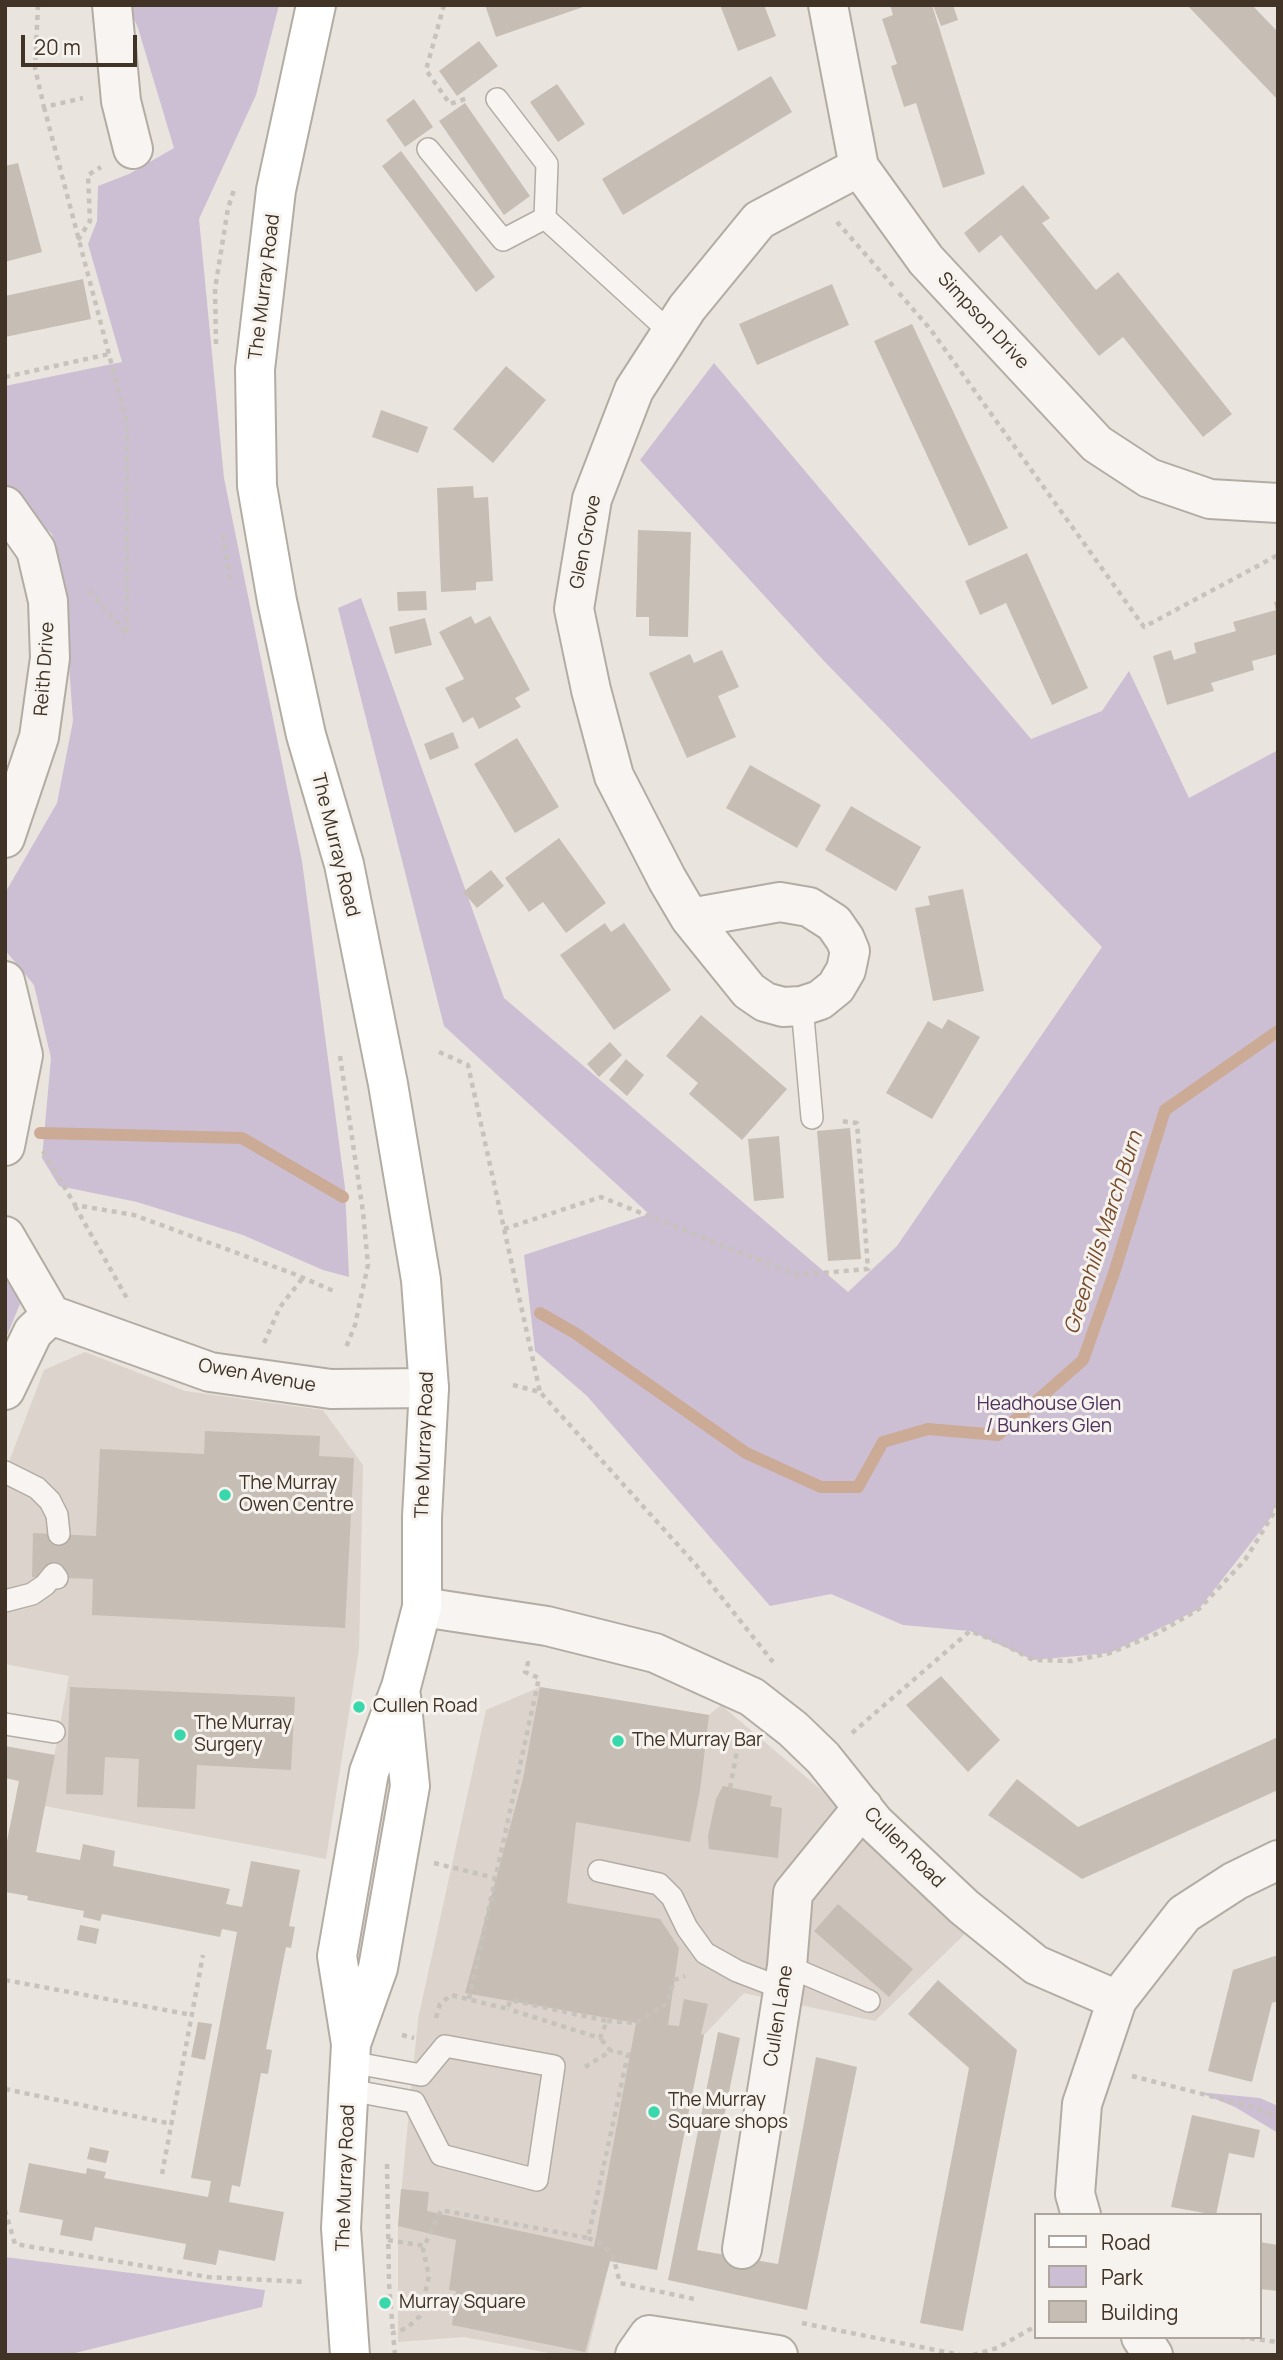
<!DOCTYPE html>
<style>
body{margin:0}
#map{position:relative;width:1283px;height:2360px;overflow:hidden;background:#e9e4de;font-family:Manrope,sans-serif}
canvas{display:block}
.frame{position:absolute;inset:0;border:7px solid #413426;pointer-events:none}
.legend{position:absolute;left:1034px;top:2213px;width:228px;height:126px;box-sizing:border-box;background:#f6f2ee;border:2px solid #aea69e;margin:0;padding:9px 12px;list-style:none;font-size:21px;color:#413426}
.legend li{display:flex;align-items:center;gap:14px;height:35px}
.legend b{width:35px;border:2px solid #aea69e}
.scale{position:absolute;left:21px;top:35px;width:116px;height:32px;box-sizing:border-box;border:4px solid #413426;border-top:0;padding-left:9px;font-size:21px;line-height:24px;white-space:nowrap;color:#413426;-webkit-text-stroke:5px #f6f2ee;paint-order:stroke}
</style>
<div id="map">
<canvas width="1283" height="2360"></canvas>
<div class="frame"></div>
<ul class="legend">
<li><b style="height:9px;background:#fff"></b>Road</li>
<li><b style="height:19px;background:#ccbfd4"></b>Park</li>
<li><b style="height:19px;background:#c6beb5"></b>Building</li>
</ul>
<div class="scale">20 m</div>
</div>
<script>
const ctx = document.querySelector('canvas').getContext('2d');
ctx.lineJoin = 'round';
function fillPath(path, color) { ctx.fillStyle = color; ctx.fill(path, 'evenodd'); }
const poly = rows => new Path2D(rows.map(r => 'M' + r).join(''));
function strokePath(path, color, width, dash) { ctx.strokeStyle = color; ctx.lineWidth = width; ctx.lineCap = dash ? 'butt' : 'round'; ctx.setLineDash(dash || []); ctx.stroke(path); }
function drawText(font, color, halo, rows, align = 'center') {
  ctx.font = font + ' Manrope,sans-serif'; ctx.lineWidth = 6; ctx.setLineDash([]); ctx.textBaseline = 'middle'; ctx.strokeStyle = halo; ctx.fillStyle = color; for (const [text, x, y, turn = 0] of rows) {
    ctx.save(); ctx.translate(x, y); ctx.rotate((+turn || 0) * Math.PI / 180); ctx.textAlign = isNaN(turn) ? turn : align; if (halo) ctx.strokeText(text, 0, 0); ctx.fillText(text, 0, 0); ctx.restore();
  }
}
fillPath(poly([
 [85,1352,185,1391,323,1410,363,1465,359,1649,326,1859,45,1806,69,1676,5,1664,5,1472,44,1370],
 [540,1687,709,1715,721,1705,819,1788,968,1931,875,2021,744,1993,704,2035,657,2270,610,2261,587,2355,560,2355,464,2337,398,2342,398,2226,418,2019,486,1710]
]), '#dbd3cc');
fillPath(poly([
 [128,5,279,5,256,95,199,219,224,478,302,861,345,1188,349,1277,323,1270,243,1235,137,1202,59,1186,42,1158,51,1058,34,985,5,950,5,893,57,803,73,721,64,595,52,534,5,491,5,386,122,362,88,244,97,221,98,186,129,174,174,148,138,28],
 [714,363,1031,739,1102,711,1129,671,1189,798,1278,750,1278,1495,1272,1516,1199,1609,1110,1653,1033,1660,970,1631,903,1625,831,1594,770,1606,587,1396,535,1351,524,1255,649,1214,444,1026,338,608,361,598,504,998,848,1292,897,1246,1102,947,824,661,640,460],
 [5,1266,20,1304,5,1340],
 [1198,2092,1260,2098,1278,2106,1278,2133,1235,2107],
 [5,2257,265,2290,262,2307,67,2355,5,2355]
]), '#ccbfd4');
strokePath(poly([
 [40,1133,242,1138,343,1197],
 [540,1313,575,1333,746,1453,821,1487,858,1487,883,1442,928,1429,998,1435,1083,1360,1114,1273,1165,1110,1278,1031]
]), '#ccab96', 12);
fillPath(poly([
 [485,5,586,5,586,6,496,37],
 [720,5,764,5,776,36,738,51],
 [890,5,932,5,985,174,943,188,916,103,904,107,891,66,897,64,882,19,893,15],
 [933,5,953,5,958,20,941,26],
 [1187,5,1252,5,1277,31,1278,100],
 [479,41,498,66,457,96,439,71],
 [771,76,792,112,623,215,602,179],
 [557,84,585,124,558,142,530,102],
 [414,99,433,127,405,147,386,120],
 [465,103,530,196,504,215,439,121],
 [401,151,495,277,476,292,382,166],
 [18,163,42,252,5,262,5,166],
 [1023,185,1050,218,1042,223,1096,290,1118,272,1232,414,1203,437,1123,337,1099,356,1001,235,979,253,964,233],
 [83,279,91,319,5,337,5,296],
 [832,284,849,325,757,365,739,324],
 [912,324,1008,528,969,546,874,341],
 [506,366,546,400,493,463,453,429],
 [381,410,428,427,418,453,372,437],
 [473,486,474,498,488,497,493,581,476,582,476,590,441,592,437,488],
 [638,530,691,532,688,637,649,636,649,617,636,617],
 [1027,553,1088,688,1052,705,1006,603,980,615,965,581],
 [426,591,427,610,398,611,397,592],
 [1278,601,1278,654,1252,661,1254,670,1211,683,1214,691,1167,705,1153,656,1171,650,1174,660,1196,653,1194,643,1236,631,1233,622,1276,610,1274,602],
 [471,616,475,624,490,616,530,690,515,698,521,707,479,729,473,717,463,723,445,688,464,679,439,632],
 [425,618,432,645,395,654,389,627],
 [722,650,739,687,718,696,736,737,687,758,649,673,690,654,694,663],
 [453,732,459,748,430,760,424,744],
 [517,738,559,807,515,833,474,764],
 [750,765,821,805,797,848,726,808],
 [851,806,921,847,896,891,825,850],
 [559,838,606,903,566,933,543,902,529,912,505,878],
 [491,870,504,886,477,908,463,892],
 [963,889,984,991,933,1001,915,908,930,905,928,896],
 [605,923,611,932,624,923,671,990,614,1030,560,955],
 [701,1015,787,1089,742,1140,689,1094,698,1083,666,1056],
 [948,1019,980,1037,932,1119,886,1093,928,1021,942,1029],
 [610,1042,622,1055,599,1077,587,1064],
 [626,1059,644,1075,627,1096,609,1080],
 [850,1128,861,1259,828,1261,817,1131],
 [779,1136,784,1198,754,1201,748,1139],
 [205,1431,320,1436,319,1456,354,1458,345,1628,92,1615,93,1579,32,1577,33,1533,96,1536,100,1449,204,1454],
 [941,1676,1000,1740,968,1772,906,1705],
 [70,1687,295,1697,291,1770,197,1765,195,1809,137,1807,139,1759,105,1757,103,1795,66,1794],
 [540,1687,709,1715,700,1790,690,1842,576,1822,567,1903,660,1919,679,1948,668,2025,679,2026,684,1999,708,2004,701,2034,704,2035,657,2270,610,2261,585,2352,452,2325,456,2291,449,2290,456,2240,398,2226,401,2189,429,2192,427,2211,594,2247,636,2023,465,1993,523,1779],
 [1278,1737,1278,1790,1082,1879,988,1815,1017,1779,1078,1827],
 [5,1746,55,1755,36,1852,80,1860,83,1844,115,1851,113,1866,230,1889,226,1904,242,1907,251,1861,300,1870,289,1926,295,1927,291,1948,286,1947,266,2049,272,2050,268,2074,261,2073,240,2187,232,2185,229,2202,284,2212,275,2261,219,2250,216,2265,183,2259,186,2244,95,2227,92,2241,60,2235,63,2220,19,2212,29,2163,86,2174,87,2168,106,2172,104,2178,208,2197,211,2181,191,2178,237,1932,222,1929,220,1937,102,1914,100,1921,83,1917,84,1911,27,1900,28,1896,5,1892,5,1851,19,1781,5,1778],
 [723,1786,772,1796,770,1806,782,1808,778,1858,709,1849,708,1836,716,1799],
 [838,1904,913,1969,889,1997,814,1931],
 [80,1925,99,1929,96,1944,77,1940],
 [1278,1955,1278,2001,1272,2003,1252,2082,1208,2071,1233,1970],
 [938,1980,1017,2050,963,2331,920,2323,969,2068,908,2014],
 [198,2022,212,2024,205,2060,191,2057],
 [718,2032,740,2038,697,2250,778,2264,816,2057,857,2067,807,2310,668,2280],
 [1192,2115,1260,2130,1254,2158,1229,2153,1216,2215,1171,2207],
 [90,2147,109,2151,106,2163,87,2159],
 [1260,2242,1278,2245,1278,2291,1260,2289]
]), '#c6beb5');
const lane = poly([
 [497,99,547,164,545,218,671,333],
 [428,149,503,240,545,218],
 [802,1006,812,1118],
 [5,1472,37,1488,50,1501,57,1515,59,1534],
 [5,1601,32,1594,45,1585,54,1574,57,1578],
 [5,1724,54,1732],
 [599,1871,659,1884,672,1897,687,1928,705,1953,737,1971,784,1989],
 [787,1966,869,2001],
 [349,2090,414,2102,441,2155,537,2180,554,2066,445,2046,421,2075,350,2062]
]);
const street = poly([
 [112,5,121,101,133,149],
 [828,5,859,167,926,260,1097,444,1149,478,1210,499,1278,503],
 [5,506,36,550,48,601,50,658,39,737,5,838],
 [780,902,809,907,834,923,845,939,850,951,846,970,836,987,820,1000,802,1006,783,1007,765,1002,749,991,690,918,780,902],
 [690,918,667,879,614,776,591,690,574,609,592,499,634,390,687,308,759,220,859,167],
 [5,981,23,1055,5,1146],
 [5,1236,51,1315],
 [51,1315,210,1372,331,1389,429,1388],
 [5,1390,33,1332,51,1315],
 [422,1607,547,1626,655,1653,752,1697,793,1729,823,1758,875,1823,964,1907,1036,1965,1117,2000],
 [1081,2215,1075,2194,1082,2104,1117,2000,1184,1914,1235,1881,1278,1860],
 [742,2249,787,1966,793,1893,863,1807],
 [1141,2337,1153,2355],
 [635,2355,649,2335,778,2355]
]);
const secondary = poly([
 [316,5,276,190,255,369,257,486,277,601,306,735,344,864,388,1084,421,1280,429,1388,422,1517,422,1607,401,1687,369,1772,337,1956,351,2044,341,2228,350,2355],
 [352,2041,378,1968,410,1786,401,1696]
]);
strokePath(lane, '#b3aca3', 24);
strokePath(street, '#b3aca3', 42);
strokePath(secondary, '#b3aca3', 42);
strokePath(poly([
 [38,5,35,68,44,107,83,98],
 [444,5,426,70,450,104,468,98],
 [44,107,127,423,127,634,87,588],
 [837,222,894,287],
 [78,240,90,221,88,175,101,167],
 [899,293,931,330,1144,627,1278,555],
 [216,344,215,289,228,208,235,187],
 [5,377,109,354],
 [223,535,231,585],
 [439,1052,468,1065,540,1392],
 [340,1056,363,1212,368,1265,355,1325,345,1350],
 [43,1151,75,1205,134,1215,294,1274,336,1292],
 [75,1206,129,1302],
 [504,1229,601,1197,797,1275,868,1269,857,1123,840,1121],
 [264,1343,280,1307,302,1279],
 [513,1385,540,1392,696,1565,773,1662],
 [852,1733,970,1631,1003,1644,1033,1660,1072,1661,1110,1653,1156,1634,1199,1609,1245,1560,1272,1516,1278,1502],
 [730,1788,740,1735],
 [434,1863,495,1878],
 [5,1980,192,2015],
 [469,1999,539,1678,525,1672,528,1663,531,1664],
 [436,2018,440,2004,451,1995,508,2009,510,2000,607,2021,600,2038,508,2009],
 [607,2021,636,2023,667,2003,674,1980,685,1976],
 [402,2035,414,2038],
 [585,2067,611,2051,600,2038],
 [1132,2076,1253,2107,1278,2117],
 [5,2089,172,2124],
 [387,2164,389,2283,393,2333],
 [162,2174,203,1955],
 [5,2210,15,2244,208,2277,306,2282],
 [588,2238,602,2244,613,2256,620,2283,694,2299],
 [388,2240,425,2246],
 [802,2323,960,2355],
 [1240,2337,1278,2342],
 [395,2355,393,2333,407,2328,420,2316,429,2276,423,2249,441,2210,588,2238,628,2054,611,2051],
 [973,2355,997,2348,1036,2326]
]), '#c8c2bc', 4.5, [5, 5]);
strokePath(lane, '#f7f4f1', 21);
strokePath(street, '#f7f4f1', 38);
strokePath(secondary, '#fff', 38);
for (const [x, y, r, color] of [
 [225,1495,7,"#39d8ac"],
 [359,1707,7,"#39d8ac"],
 [180,1735,7,"#39d8ac"],
 [618,1741,7,"#39d8ac"],
 [654,2112,7,"#39d8ac"],
 [385,2303,7,"#39d8ac"]
]) { const dot = new Path2D(); dot.arc(x, y, r, 0, 2 * Math.PI); ctx.fillStyle = color; ctx.fill(dot); strokePath(dot, '#f6f2ee', 2.5); }
drawText('19px', '#413426', '#f6f2ee', [
 ["The Murray Road",265,287,-83],
 ["Simpson Drive",983,321,47],
 ["Glen Grove",586,542,-79],
 ["Reith Drive",45,669,-86],
 ["The Murray Road",335,845,76],
 ["Owen Avenue",257,1376,10],
 ["The Murray Road",425,1445,-88],
 ["Cullen Road",904,1848,45],
 ["Cullen Lane",779,2016,-81],
 ["The Murray Road",346,2178,-88]
]);
drawText('19px', '#50325e', '#f6f2ee', [
 ["Headhouse Glen",1049,1405],
 ["/ Bunkers Glen",1049,1427]
]);
drawText('19px', '#413426', '#f6f2ee', [
 ["The Murray",239,1484],
 ["Owen Centre",239,1506],
 ["Cullen Road",373,1707],
 ["The Murray",194,1724],
 ["Surgery",194,1746],
 ["The Murray Bar",632,1741],
 ["The Murray",668,2101],
 ["Square shops",668,2123],
 ["Murray Square",399,2303]
], 'left');
drawText('italic 21px', '#784d2d', '#f6f2ee', [
 ["Greenhills March Burn",1104,1233,-72]
]);
</script>
